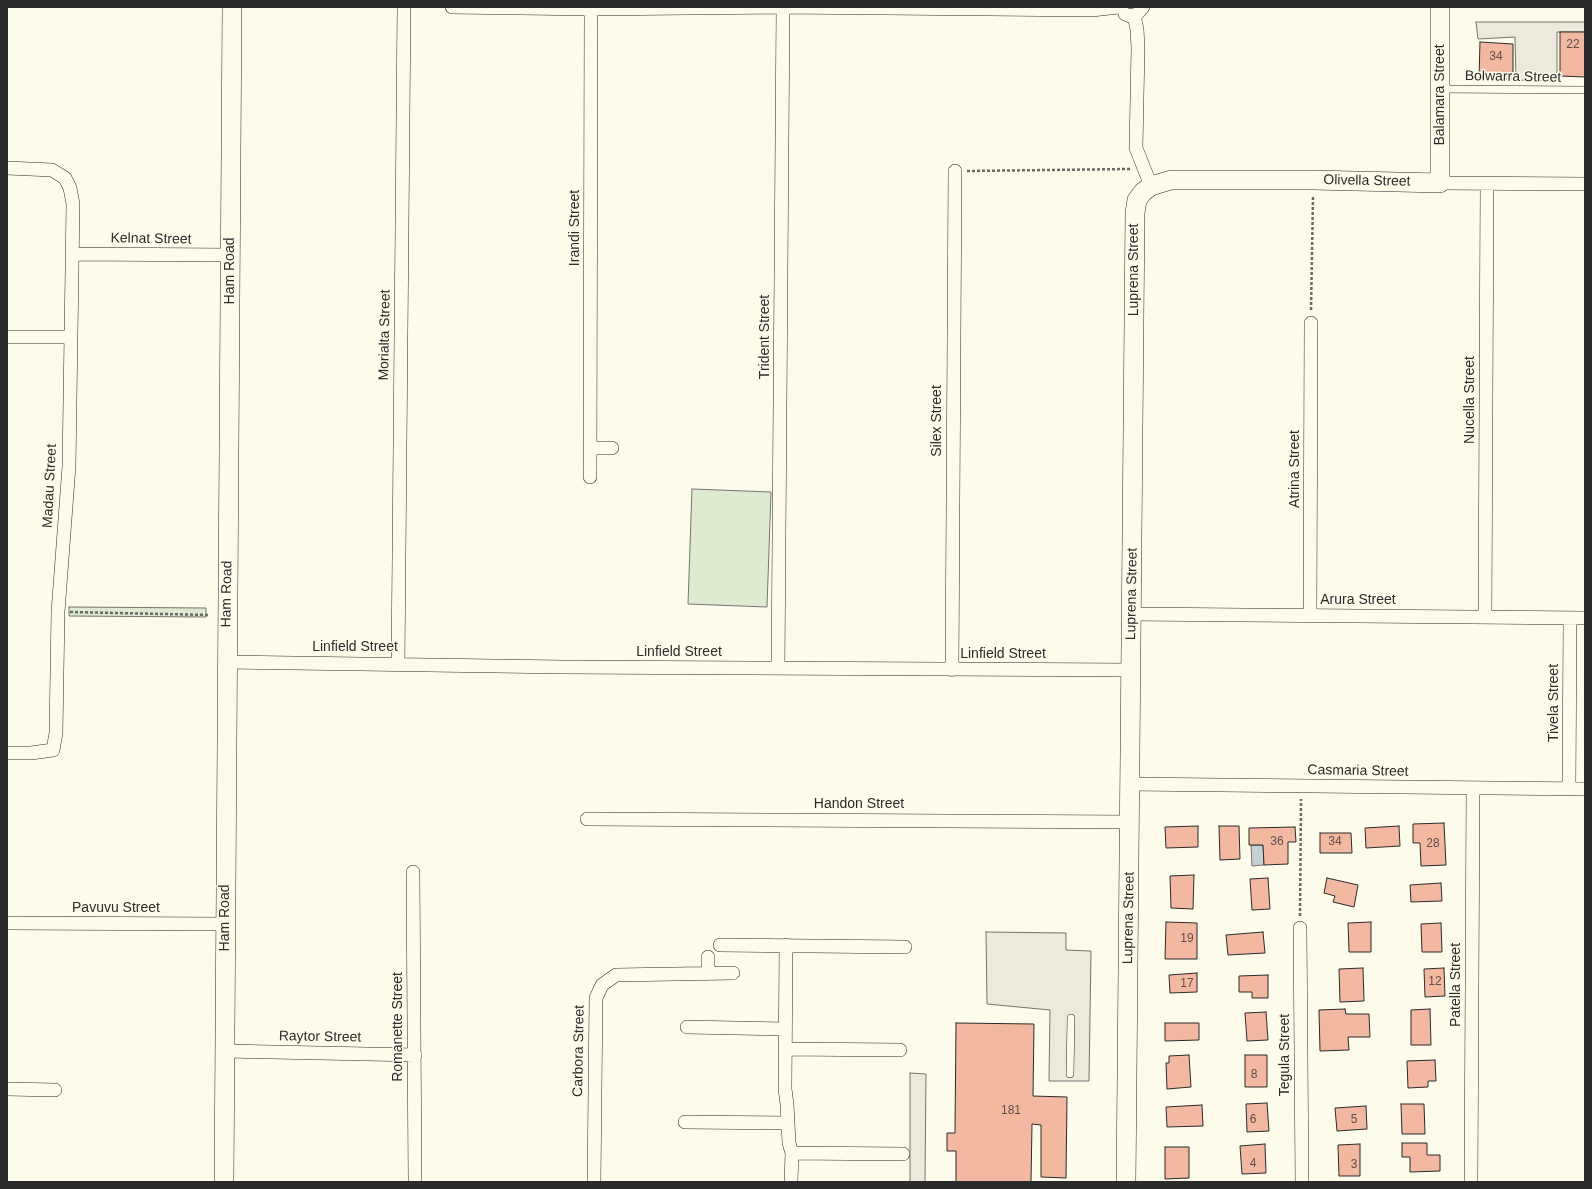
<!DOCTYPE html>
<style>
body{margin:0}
#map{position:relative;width:1592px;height:1189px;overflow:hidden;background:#fdfbea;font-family:Helvetica,sans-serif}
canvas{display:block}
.frame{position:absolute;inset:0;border:8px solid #2b2b2b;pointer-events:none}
</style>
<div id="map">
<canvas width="1592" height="1189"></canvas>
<div class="frame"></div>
</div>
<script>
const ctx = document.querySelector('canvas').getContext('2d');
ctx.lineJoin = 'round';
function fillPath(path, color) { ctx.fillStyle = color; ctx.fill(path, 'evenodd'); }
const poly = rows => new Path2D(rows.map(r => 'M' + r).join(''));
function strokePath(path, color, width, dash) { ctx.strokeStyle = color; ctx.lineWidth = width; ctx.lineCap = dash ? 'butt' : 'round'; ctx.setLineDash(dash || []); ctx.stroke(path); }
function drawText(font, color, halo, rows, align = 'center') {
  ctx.font = font + ' Helvetica,sans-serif'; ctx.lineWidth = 3; ctx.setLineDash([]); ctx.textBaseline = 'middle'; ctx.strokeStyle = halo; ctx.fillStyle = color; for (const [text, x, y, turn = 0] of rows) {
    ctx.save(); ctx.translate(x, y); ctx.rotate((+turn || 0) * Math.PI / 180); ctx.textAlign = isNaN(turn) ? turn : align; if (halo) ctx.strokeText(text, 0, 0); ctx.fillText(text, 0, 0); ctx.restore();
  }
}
const green = poly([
 [692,489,771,492,767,607,688,604,692,489],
 [69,607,206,608,206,617,69,616,69,607]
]);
fillPath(green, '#deebd1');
strokePath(green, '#74746e', 1);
const parking = poly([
 [1476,22,1585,22,1585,32,1557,32,1557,81,1516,80,1515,37,1478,39,1476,22],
 [986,932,1066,933,1066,950,1091,951,1089,1081,1049,1081,1050,1010,987,1004,986,932],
 [910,1073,926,1074,925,1182,910,1182,910,1073]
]);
fillPath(parking, '#eceadb');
strokePath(parking, '#74746e', 1);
const water = poly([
 [1251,845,1263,845,1264,865,1252,866,1251,845]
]);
fillPath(water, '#c7d0d0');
strokePath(water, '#74746e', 1);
const building = poly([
 [1560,32,1585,32,1585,77,1560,76,1560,32],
 [1480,42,1513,44,1513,79,1479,78,1480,42],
 [1444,823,1446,865,1421,866,1420,843,1413,843,1413,824,1444,823],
 [1198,826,1198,847,1166,848,1165,827,1198,826],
 [1219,826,1239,826,1240,859,1220,860,1219,826],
 [1399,826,1400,846,1366,848,1365,828,1399,826],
 [1295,827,1296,842,1288,842,1288,864,1264,865,1263,845,1249,845,1249,828,1295,827],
 [1320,833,1351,833,1352,853,1320,853,1320,833],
 [1194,875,1193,909,1171,908,1170,876,1194,875],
 [1268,878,1270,909,1252,910,1250,879,1268,878],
 [1327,878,1358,885,1354,907,1333,902,1335,896,1324,893,1327,878],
 [1441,883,1442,901,1411,902,1410,885,1441,883],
 [1166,922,1197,923,1197,959,1165,959,1166,922],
 [1371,922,1371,952,1349,952,1348,923,1371,922],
 [1441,923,1442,952,1422,952,1421,924,1441,923],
 [1263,932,1265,953,1228,955,1226,935,1263,932],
 [1363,968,1364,1001,1340,1002,1339,969,1363,968],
 [1444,968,1445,996,1425,997,1424,969,1444,968],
 [1197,973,1197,992,1170,993,1169,975,1197,973],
 [1268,975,1268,998,1252,998,1252,992,1239,992,1239,976,1268,975],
 [1345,1009,1346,1014,1369,1014,1370,1037,1348,1037,1349,1050,1320,1051,1319,1010,1345,1009],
 [1430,1009,1431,1045,1411,1045,1411,1010,1430,1009],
 [1266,1012,1268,1040,1247,1041,1245,1013,1266,1012],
 [956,1023,1034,1024,1033,1096,1067,1097,1066,1178,1041,1177,1041,1125,1032,1124,1031,1182,956,1182,956,1151,947,1151,947,1133,955,1133,956,1023],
 [1165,1023,1199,1023,1199,1040,1165,1041,1165,1023],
 [1189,1055,1191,1087,1167,1089,1166,1063,1169,1063,1169,1056,1189,1055],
 [1245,1055,1267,1055,1267,1087,1245,1087,1245,1055],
 [1435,1060,1436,1081,1428,1081,1428,1087,1408,1088,1407,1061,1435,1060],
 [1267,1103,1269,1131,1247,1132,1246,1104,1267,1103],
 [1401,1104,1424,1104,1425,1134,1402,1134,1401,1104],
 [1202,1105,1203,1126,1167,1127,1166,1107,1202,1105],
 [1366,1106,1367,1129,1337,1131,1335,1108,1366,1106],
 [1402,1143,1427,1143,1427,1155,1440,1155,1440,1171,1410,1172,1410,1157,1402,1157,1402,1143],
 [1265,1144,1266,1173,1242,1174,1240,1146,1265,1144],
 [1360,1144,1360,1176,1339,1176,1338,1145,1360,1144],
 [1165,1147,1189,1147,1189,1178,1165,1179,1165,1147]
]);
fillPath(building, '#f2b8a0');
strokePath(building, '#2b2b2b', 1);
const lane = poly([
 [1440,89,1585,90],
 [1070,1074,1071,1018]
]);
const street = poly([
 [452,7,591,9,783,7,1092,10,1118,7],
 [1125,14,1130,16,1137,14,1143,7],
 [1134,16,1137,29,1138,48,1136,148,1151,186],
 [7,168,52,170,65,178,70,188,73,204,69,466,58,612,56,733,53,750,31,753,7,753],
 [1440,183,1585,184],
 [72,254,230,255],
 [7,337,71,337],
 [590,448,612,448],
 [590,477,591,9],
 [1132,614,1585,618],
 [1310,616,1311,323],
 [1485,617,1487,184],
 [226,662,563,667,1131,670],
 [398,664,404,7],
 [778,668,783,7],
 [952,670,955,171],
 [1130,784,1585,789],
 [1569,789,1570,618],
 [587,819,1130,822],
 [413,872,415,1182],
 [7,923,225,924],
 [1300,928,1302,1182],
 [720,945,905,947],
 [786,945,785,1089,787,1104,789,1143,792,1153,791,1182],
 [708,973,708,957],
 [687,1027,785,1029],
 [785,1049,900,1050],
 [225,1051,415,1055],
 [7,1089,55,1090],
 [685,1122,788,1123],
 [792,1153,903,1154],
 [594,1182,596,998,602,985,616,975,733,973],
 [1471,1182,1473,788]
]);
const secondary = poly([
 [224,1182,232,7],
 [1126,1182,1135,213,1137,200,1143,192,1151,186,1171,180,1313,180,1440,183,1440,7]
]);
strokePath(lane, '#2b2b2b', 8);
strokePath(street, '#2b2b2b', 14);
strokePath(secondary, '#2b2b2b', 20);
strokePath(poly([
 [967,171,1130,169],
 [1311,310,1313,197],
 [70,612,210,615],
 [1300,916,1301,799]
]), '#6a6964', 2.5, [3, 2]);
strokePath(lane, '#fdfbea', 7);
strokePath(street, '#fdfbea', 13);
strokePath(secondary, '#fdfbea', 19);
drawText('12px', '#5d4e48', null, [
 ["22",1573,45],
 ["34",1496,57],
 ["36",1277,842],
 ["34",1335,842],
 ["28",1433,844],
 ["19",1187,939],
 ["12",1435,982],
 ["17",1187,984],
 ["8",1254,1075],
 ["181",1011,1111],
 ["6",1253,1120],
 ["5",1354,1120],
 ["4",1253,1164],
 ["3",1354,1165]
]);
drawText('14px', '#2b2b2b', '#fdfbea', [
 ["Bolwarra Street",1513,77,1],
 ["Balamara Street",1440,95,-90],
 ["Olivella Street",1367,181,1],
 ["Irandi Street",575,228,-90],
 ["Kelnat Street",151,239,1],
 ["Luprena Street",1134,270,-90],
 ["Ham Road",230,271,-90],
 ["Morialta Street",385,335,-89],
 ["Trident Street",765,337,-90],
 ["Nucella Street",1470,400,-90],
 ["Silex Street",937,421,-90],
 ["Atrina Street",1295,469,-90],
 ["Madau Street",50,486,-87],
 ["Ham Road",227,594,-89],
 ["Luprena Street",1132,594,-89],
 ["Arura Street",1358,600],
 ["Linfield Street",355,647],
 ["Linfield Street",679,652],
 ["Linfield Street",1003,654],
 ["Tivela Street",1554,703,-90],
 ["Casmaria Street",1358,771,1],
 ["Handon Street",859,804],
 ["Pavuvu Street",116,908],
 ["Ham Road",225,918,-90],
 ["Luprena Street",1129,918,-89],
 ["Patella Street",1456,985,-90],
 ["Romanette Street",398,1027,-90],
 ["Raytor Street",320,1037,1],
 ["Carbora Street",579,1051,-89],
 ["Tegula Street",1285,1055,-90]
]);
</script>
